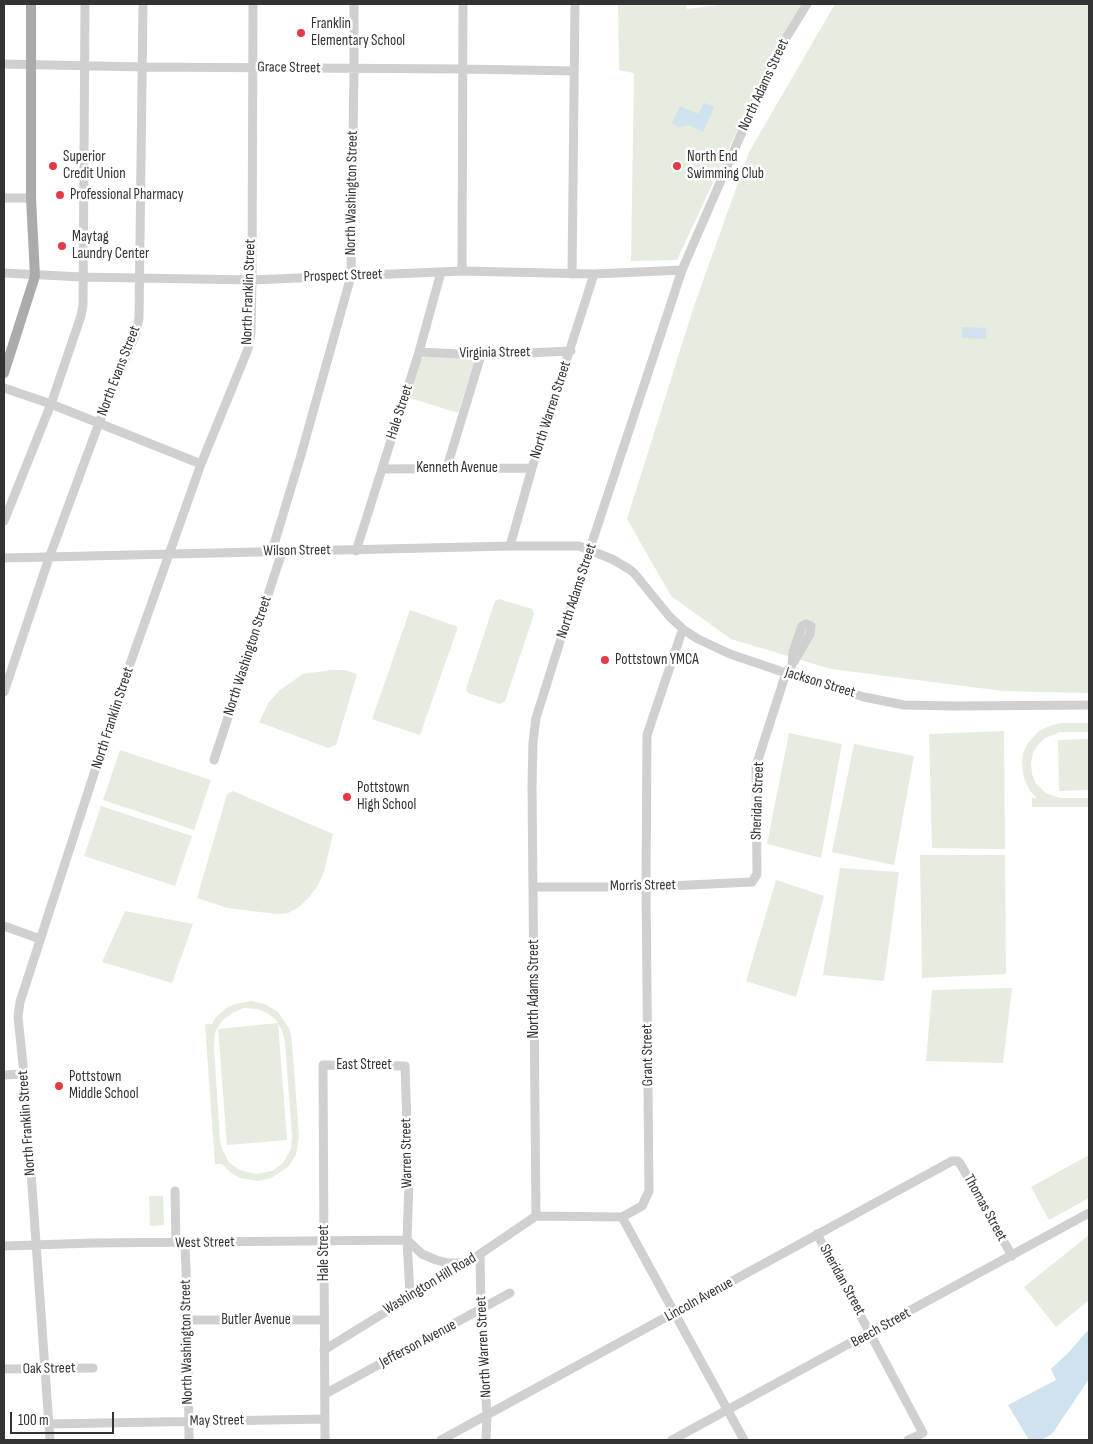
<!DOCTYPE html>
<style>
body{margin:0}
#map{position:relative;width:1093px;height:1444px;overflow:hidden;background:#fff;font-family:"Sofia Sans Condensed",sans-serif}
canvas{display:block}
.frame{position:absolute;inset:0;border:5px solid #333;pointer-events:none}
.scale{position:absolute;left:10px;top:1412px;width:104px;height:22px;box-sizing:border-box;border:2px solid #333;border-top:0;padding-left:6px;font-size:15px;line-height:18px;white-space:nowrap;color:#333;-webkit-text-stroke:4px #fff;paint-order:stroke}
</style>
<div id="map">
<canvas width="1093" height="1444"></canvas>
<div class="frame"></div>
<div class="scale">100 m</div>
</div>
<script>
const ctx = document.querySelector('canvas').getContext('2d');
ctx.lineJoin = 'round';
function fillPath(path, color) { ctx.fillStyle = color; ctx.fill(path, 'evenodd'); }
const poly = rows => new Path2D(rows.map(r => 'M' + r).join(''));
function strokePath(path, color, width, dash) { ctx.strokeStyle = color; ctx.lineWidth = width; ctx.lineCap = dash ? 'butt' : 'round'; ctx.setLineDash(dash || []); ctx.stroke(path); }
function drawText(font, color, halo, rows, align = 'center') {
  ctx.font = font + ' "Sofia Sans Condensed",sans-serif'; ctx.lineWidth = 5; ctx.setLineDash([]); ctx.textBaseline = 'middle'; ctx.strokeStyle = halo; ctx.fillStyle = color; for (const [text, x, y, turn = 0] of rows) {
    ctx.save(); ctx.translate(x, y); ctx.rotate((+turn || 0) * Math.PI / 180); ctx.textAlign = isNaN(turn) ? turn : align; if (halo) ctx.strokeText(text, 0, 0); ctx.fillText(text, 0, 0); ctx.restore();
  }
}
fillPath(poly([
 [618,4,686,4,687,9,728,4,802,4,779,41,677,260,631,261,634,73,619,70],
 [835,4,1089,4,1089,693,1003,691,831,669,731,639,671,596,627,519,694,306,749,152],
 [424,357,476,358,458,413,407,397,419,361],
 [499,599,532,609,534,614,505,701,500,704,468,693,466,689,495,601],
 [410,610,458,627,420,735,372,719],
 [331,670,345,670,357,674,336,745,328,748,259,722,269,702,280,690,303,674],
 [1061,723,1089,723,1089,732,1060,732,1045,738,1037,746,1033,753,1031,763,1032,774,1036,784,1046,793,1060,798,1089,798,1089,807,1032,807,1032,798,1037,798,1030,791,1024,778,1022,763,1023,753,1028,743,1039,731,1052,725],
 [1004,731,1005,849,932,848,929,734],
 [789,733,842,744,821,858,767,844],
 [1089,739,1089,790,1059,791,1058,740],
 [854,744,914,756,894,865,832,852],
 [120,750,211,780,194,830,103,800],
 [233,791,333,834,324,872,318,885,310,896,299,907,288,913,276,914,228,908,197,898,227,794],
 [101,806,192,836,175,886,84,856],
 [920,855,1005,855,1006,974,922,978],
 [840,868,899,872,884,981,823,975],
 [776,880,824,896,796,997,746,981],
 [125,911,193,924,172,983,102,962],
 [1012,988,1003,1063,926,1061,932,990],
 [251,1001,265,1004,278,1012,290,1030,292,1043,299,1136,296,1155,288,1167,271,1178,258,1181,240,1178,230,1172,222,1164,215,1164,205,1024,212,1024,216,1017,228,1007,236,1004],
 [244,1008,258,1009,269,1014,276,1020,282,1030,285,1042,292,1136,291,1149,283,1163,272,1171,256,1174,239,1170,229,1162,223,1151,220,1141,214,1047,215,1032,222,1021,232,1013],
 [278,1023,287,1140,227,1145,218,1029],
 [1089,1155,1089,1198,1049,1220,1031,1187],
 [149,1196,163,1196,164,1225,150,1226],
 [1089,1235,1089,1300,1056,1327,1024,1287]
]), '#e6ecdf');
fillPath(poly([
 [704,103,714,107,703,132,689,125,678,127,672,123,680,106,698,114],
 [962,327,986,328,986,339,962,338],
 [1089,1329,1089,1379,1052,1434,1041,1440,1029,1440,1008,1405,1056,1380,1051,1369,1069,1352]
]), '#cfe2ee');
strokePath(poly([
 [4,64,143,67,463,69,574,71],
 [4,198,31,198],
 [462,271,463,4],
 [4,273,82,277,252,280,462,271,594,274,682,270],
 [572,274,575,4],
 [419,352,481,355,571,351],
 [4,388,51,404,201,464],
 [447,467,481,355],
 [382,469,532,468],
 [4,521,51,404,81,316,83,305,85,4],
 [510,546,532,468,594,274],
 [272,551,301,455,351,276,354,69,354,4],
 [356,551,419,352,441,272],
 [4,558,510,546,579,546,612,559,629,569,634,573,670,617,684,630,698,639,730,654,786,673,864,697,904,705,956,706,1089,705],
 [4,692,49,558,99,423,136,333,139,318,143,4],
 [214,760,282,552],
 [534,887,646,887,752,882,757,874,756,766,786,673,792,665,810,634,811,626,806,624,802,626,793,652,792,665],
 [4,926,40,939],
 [4,1075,24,1074],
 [175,1191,176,1243],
 [536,1216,532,786,533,742,536,718,575,594,682,270,769,70,786,38,807,4],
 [536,1216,622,1217,642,1206,649,1191,646,887,647,735,681,634,684,630],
 [622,1217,744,1440],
 [817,1234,923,1433,908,1440],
 [407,1240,422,1254,436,1260,448,1263,465,1263],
 [185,1243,188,1320,189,1440],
 [4,1246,93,1243,407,1240],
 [480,1254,481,1310,487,1416,486,1440],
 [188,1320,324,1320],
 [324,1350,480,1254,536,1216],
 [4,1369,93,1368],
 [325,1394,510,1293],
 [49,1424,324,1419],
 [50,1440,24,1074,18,1017,20,1002,124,681,201,464,248,349,251,333,252,280,253,4],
 [325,1440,323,1065,405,1066,409,1183,407,1240,410,1296],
 [441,1440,952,1161,958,1161,961,1165,1012,1256],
 [672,1440,1089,1213]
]), '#d0d0d0', 9);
strokePath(poly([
 [4,373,35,276,31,198,31,4]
]), '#ababab', 10);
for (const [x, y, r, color] of [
 [301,33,5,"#e63946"],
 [53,166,5,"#e63946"],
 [677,166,5,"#e63946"],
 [60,195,5,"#e63946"],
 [62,246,5,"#e63946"],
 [605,660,5,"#e63946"],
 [347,797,5,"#e63946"],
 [59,1086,5,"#e63946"]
]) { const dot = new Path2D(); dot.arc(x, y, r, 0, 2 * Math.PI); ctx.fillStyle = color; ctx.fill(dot); strokePath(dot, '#fff', 2); }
drawText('15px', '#333', '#fff', [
 ["Franklin",311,24],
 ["Elementary School",311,41],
 ["Superior",63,157],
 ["Credit Union",63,174],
 ["North End",687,157],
 ["Swimming Club",687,174],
 ["Professional Pharmacy",70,195],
 ["Maytag",72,237],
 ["Laundry Center",72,254],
 ["Pottstown YMCA",615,660],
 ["Pottstown",357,788],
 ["High School",357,805],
 ["Pottstown",69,1077],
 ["Middle School",69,1094]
], 'left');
drawText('15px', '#333', '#fff', [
 ["Grace Street",289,68,1],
 ["North Adams Street",764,85,-65],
 ["North Washington Street",352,193,-89],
 ["Prospect Street",343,276,-2],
 ["North Franklin Street",249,292,-88],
 ["Virginia Street",495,353,-1],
 ["North Evans Street",119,371,-69],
 ["North Warren Street",551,410,-72],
 ["Hale Street",400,412,-72],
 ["Kenneth Avenue",457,468],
 ["Wilson Street",297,551,-1],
 ["North Adams Street",577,591,-72],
 ["North Washington Street",248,656,-72],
 ["Jackson Street",820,683,17],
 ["North Franklin Street",113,718,-72],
 ["Sheridan Street",758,801,-88],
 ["Morris Street",643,886,-1],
 ["North Adams Street",534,989,-90],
 ["Grant Street",648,1055,-91],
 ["East Street",364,1065],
 ["North Franklin Street",27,1123,-94],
 ["Warren Street",407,1153,-91],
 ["Thomas Street",985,1208,61],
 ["West Street",205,1243,-1],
 ["Hale Street",324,1253,-90],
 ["Sheridan Street",842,1280,61],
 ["Washington Hill Road",430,1284,-31],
 ["Lincoln Avenue",699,1300,-29],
 ["Butler Avenue",256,1320],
 ["Beech Street",881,1328,-29],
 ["North Washington Street",187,1342,-91],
 ["Jefferson Avenue",418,1344,-28],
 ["North Warren Street",484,1347,-93],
 ["Oak Street",49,1369,-1],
 ["May Street",217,1421,-1]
]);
</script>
